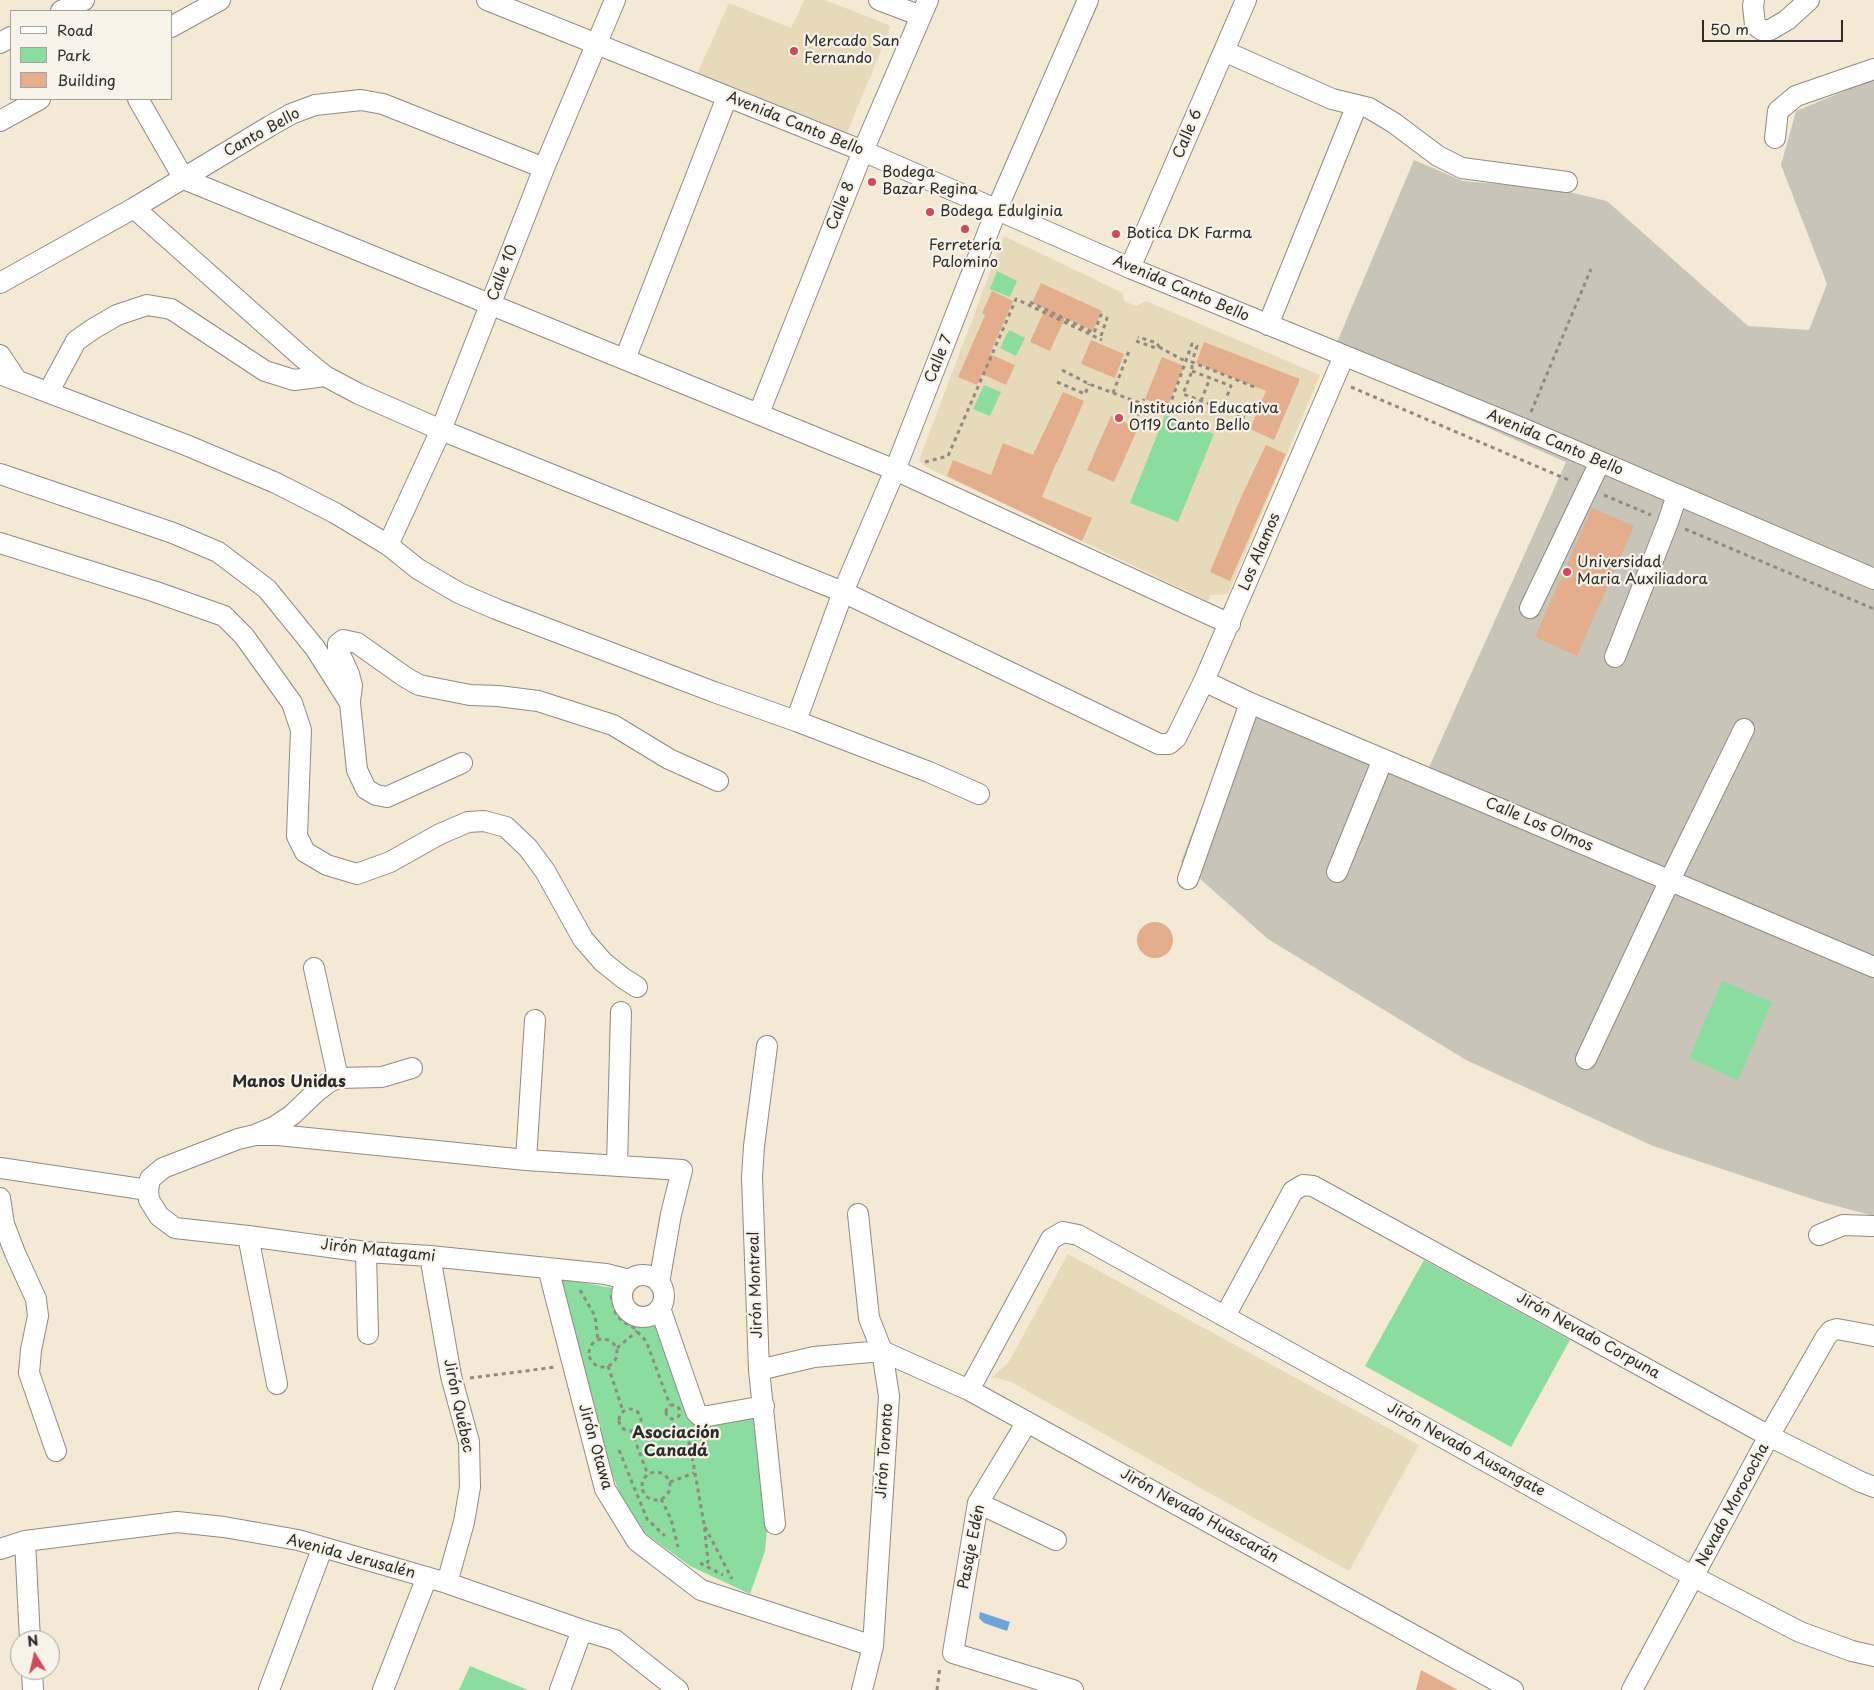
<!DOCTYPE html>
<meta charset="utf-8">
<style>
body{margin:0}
#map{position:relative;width:1874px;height:1690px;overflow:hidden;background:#f4e9d5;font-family:"Playpen Sans",sans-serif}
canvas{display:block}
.legend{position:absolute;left:10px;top:10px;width:162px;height:90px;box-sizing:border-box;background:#f7f3e8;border:1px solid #a5a39c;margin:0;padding:6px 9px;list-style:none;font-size:15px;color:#2b2b2b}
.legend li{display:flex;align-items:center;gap:10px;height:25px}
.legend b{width:25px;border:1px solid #a5a39c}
.north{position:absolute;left:10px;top:1630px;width:50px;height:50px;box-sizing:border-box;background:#f7f3e8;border:1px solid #a5a39c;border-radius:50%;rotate:351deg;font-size:14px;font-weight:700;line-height:20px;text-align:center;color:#2b2b2b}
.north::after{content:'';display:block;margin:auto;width:18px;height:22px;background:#d1495b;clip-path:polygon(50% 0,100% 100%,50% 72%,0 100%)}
.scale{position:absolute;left:1702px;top:20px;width:141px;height:22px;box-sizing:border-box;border:2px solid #2b2b2b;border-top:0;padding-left:6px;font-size:15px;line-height:18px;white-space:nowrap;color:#2b2b2b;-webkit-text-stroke:4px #f7f3e8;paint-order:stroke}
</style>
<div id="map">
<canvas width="1874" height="1690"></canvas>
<ul class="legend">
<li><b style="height:6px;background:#fff"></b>Road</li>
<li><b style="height:14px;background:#8add9f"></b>Park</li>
<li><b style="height:14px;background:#e4ae8c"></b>Building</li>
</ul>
<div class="north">N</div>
<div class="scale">50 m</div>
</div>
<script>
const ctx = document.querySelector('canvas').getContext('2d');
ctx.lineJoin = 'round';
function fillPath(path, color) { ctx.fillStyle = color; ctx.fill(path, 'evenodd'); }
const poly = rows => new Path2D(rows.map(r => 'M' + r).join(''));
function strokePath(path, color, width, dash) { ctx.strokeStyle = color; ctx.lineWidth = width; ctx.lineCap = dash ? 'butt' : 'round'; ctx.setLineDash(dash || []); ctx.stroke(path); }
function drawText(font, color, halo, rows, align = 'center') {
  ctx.font = font + ' "Playpen Sans",sans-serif'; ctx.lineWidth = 4.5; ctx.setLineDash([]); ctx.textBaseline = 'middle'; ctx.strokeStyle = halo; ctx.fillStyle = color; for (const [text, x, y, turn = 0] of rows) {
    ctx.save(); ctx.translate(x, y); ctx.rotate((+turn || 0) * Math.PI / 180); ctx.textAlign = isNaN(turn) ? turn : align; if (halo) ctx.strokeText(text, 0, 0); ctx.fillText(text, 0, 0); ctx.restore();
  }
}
fillPath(poly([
 [804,0,825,0,891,26,847,133,697,74,729,3,791,28],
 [1004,236,1123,293,1124,301,1136,306,1146,301,1320,375,1228,594,1211,595,1208,601,924,466,919,460],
 [1068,1254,1419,1445,1349,1571,1011,1382,992,1377,1008,1363]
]), '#e7daba');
fillPath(poly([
 [1874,79,1874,1216,1818,1201,1653,1146,1466,1060,1268,939,1181,862,1239,709,1421,785,1566,462,1330,359,1414,160,1463,181,1556,189,1607,201,1748,326,1809,330,1827,284,1781,165,1796,111]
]), '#c8c4b8');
fillPath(poly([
 [997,271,1017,281,1010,297,990,289],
 [1009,330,1025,338,1016,356,1000,348],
 [984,385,1001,392,990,416,973,409],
 [1165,415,1214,434,1178,522,1130,503],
 [1722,981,1772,1002,1738,1080,1689,1058],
 [1424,1260,1570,1340,1511,1447,1365,1366],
 [558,1278,612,1288,619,1312,624,1321,635,1326,659,1324,693,1417,758,1413,768,1519,765,1551,750,1594,690,1566,645,1533,619,1492,603,1448],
 [470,1666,528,1690,459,1690]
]), '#8add9f');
fillPath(poly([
 [980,1612,1010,1622,1007,1631,984,1623,979,1618]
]), '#6ca4db');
fillPath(poly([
 [1041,283,1102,311,1093,331,1065,318,1050,351,1030,342,1045,309,1032,303],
 [992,291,1013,301,990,354,1015,365,1006,385,982,374,977,385,958,377,985,315,982,313],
 [1091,340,1124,354,1115,378,1081,364],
 [1204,342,1300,379,1274,440,1250,429,1266,391,1196,363],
 [1162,357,1184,366,1167,408,1145,399],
 [1063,392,1084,401,1057,463,1056,463,1042,497,1092,518,1082,541,947,476,953,460,991,475,1003,443,1033,455],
 [1111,416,1138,428,1114,482,1087,470],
 [1266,445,1286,454,1230,581,1210,572,1242,495],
 [1592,508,1634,526,1577,656,1535,637],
 '1137 940a18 18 0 1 1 36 0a18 18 0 1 1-36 0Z',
 [1421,1670,1458,1690,1416,1690]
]), '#e4ae8c');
const minor = poly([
 [487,0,863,151,1130,268,1524,429,1874,579],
 [879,0,921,16],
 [1754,0,1753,6,1755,25,1762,30,1770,30,1787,20,1809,0],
 [61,11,84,0],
 [171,27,220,0],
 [0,43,11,37],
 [1224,51,1332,99,1369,108,1394,123,1438,156,1462,168,1567,182],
 [138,99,184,179,895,470,1230,624],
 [0,121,40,99],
 [1775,138,1778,111,1796,96,1874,69],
 [134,208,303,358,325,376,359,394,441,430,843,592,1159,744,1169,744,1176,738,1204,681,1344,356],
 [1130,268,1246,0],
 [0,283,134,208,270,126,291,114,315,105,361,100,383,104,544,168],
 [1268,325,1357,105],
 [0,355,16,379],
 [625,359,727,97],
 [0,374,186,445,276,483,335,513,388,545,418,569,459,593,496,609,714,692,796,721,929,772,979,794],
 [49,391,76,341,93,329,117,315,147,305,171,309,265,371,294,380,325,376],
 [759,413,863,151,928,0],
 [0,474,173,533,218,552,267,589,315,648,350,703,357,770,366,789,376,795,387,797,462,763],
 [0,543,153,591,224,616,244,636,292,703,301,730,297,836,305,852,327,865,357,874,390,862,440,834,468,822,484,821,506,827,528,848,545,871,583,939,603,962,623,978,637,987],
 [388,545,441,430,544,168,615,0],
 [1530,608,1600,462],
 [1615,657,1668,522,1677,495],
 [1204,681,1250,703,1874,967],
 [350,701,352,686,349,674,338,650,338,644,343,640,357,643,405,677,419,685,470,695,498,696,538,701,613,725,669,759,718,781],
 [796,721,843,592,895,470,997,209,1088,0],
 [1337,872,1383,759],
 [1188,879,1250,703],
 [314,968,338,1078],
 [767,1046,754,1146,752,1177,759,1370,775,1524],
 [1586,1059,1670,880,1744,729],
 [257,1134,274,1127,292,1115,316,1092,329,1082,338,1078,382,1077,412,1068],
 [526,1160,535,1020],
 [617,1165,621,1012],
 [0,1168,148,1190],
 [0,1198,4,1224,15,1253,36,1299,38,1316,31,1350,29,1373,56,1451],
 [858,1214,869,1318,882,1351,889,1396,873,1646,862,1690],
 [1819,1235,1843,1225,1874,1226],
 [248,1236,277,1384],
 [366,1252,368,1334],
 [430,1256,451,1376,469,1442,470,1487,464,1522,447,1583],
 [548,1268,605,1489,637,1541,701,1590,873,1646],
 '622 1296a21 21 0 1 1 42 0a21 21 0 1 1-42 0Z',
 [629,1280,606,1274,430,1256,366,1252,248,1236,175,1228,159,1216,149,1200,148,1190,150,1179,163,1168,238,1139,255,1135,278,1135,526,1160,682,1170,671,1214,659,1283],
 [660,1308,696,1412,700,1416,708,1416,764,1406],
 [1225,1316,1293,1191,1303,1185,1313,1186,1769,1436,1861,1482,1874,1487],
 [759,1370,814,1357,882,1351,969,1390,1513,1690],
 [969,1390,1051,1239,1063,1232,1078,1235,1694,1577,1800,1632,1852,1651,1874,1656],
 [1027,1422,978,1503,953,1653,1073,1690],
 [978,1503,1056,1540],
 [25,1541,30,1640],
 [0,1549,25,1541,177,1522,224,1527,298,1540,447,1583,582,1630,615,1640,678,1690],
 [32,1670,33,1690],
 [269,1690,322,1549],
 [383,1690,427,1577],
 [560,1690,582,1630],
 [1632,1690,1769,1436,1826,1337,1831,1331,1837,1329,1874,1336]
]);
strokePath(minor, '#908a80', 22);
strokePath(poly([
 [1030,302,1094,333,1101,315,1107,318,1100,339],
 [1136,341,1156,348,1159,347,1157,343,1138,337],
 [1159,347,1187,362],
 [1192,365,1192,371,1183,394,1245,417],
 [1062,370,1089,384,1167,413,1192,344,1197,346,1192,362,1257,388],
 [1192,371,1231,386,1222,409],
 [1057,382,1085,394,1089,384],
 [1351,387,1571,481],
 [1113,393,1129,351],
 [1201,401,1210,378],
 [1531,412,1591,269],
 [1135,423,1144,399],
 [925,462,948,456,1016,299,1102,340],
 [1604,495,1651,515],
 [1685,529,1874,609],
 [580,1290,595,1316,598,1340],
 [611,1295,616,1315,622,1321,634,1328,646,1341,670,1405],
 '589 1353a14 14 0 1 1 28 0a14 14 0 1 1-28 0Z',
 [617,1348,637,1331],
 [608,1366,623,1411],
 [470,1378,556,1367],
 '666 1412a7 7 0 1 1 14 0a7 7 0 1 1-14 0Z',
 '619 1420a11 11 0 1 1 22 0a11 11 0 1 1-22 0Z',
 [682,1427,690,1445,704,1524,708,1561,706,1566],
 [631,1430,648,1475],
 [619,1450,647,1519,665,1536],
 '642 1486a14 14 0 1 1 28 0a14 14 0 1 1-28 0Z',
 [670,1482,694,1473],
 [661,1499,671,1519,678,1547],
 [705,1527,732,1579],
 [700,1563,723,1575],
 [937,1690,940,1666]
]), '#908a80', 3, [4, 4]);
strokePath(minor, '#fff', 20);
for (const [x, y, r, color] of [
 [794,51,5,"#d1495b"],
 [872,182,5,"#d1495b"],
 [930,212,5,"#d1495b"],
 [965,229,5,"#d1495b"],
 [1116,234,5,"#d1495b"],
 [1119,418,5,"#d1495b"],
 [1567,572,5,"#d1495b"]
]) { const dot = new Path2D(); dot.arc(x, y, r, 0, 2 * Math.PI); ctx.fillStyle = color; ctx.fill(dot); strokePath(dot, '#f7f3e8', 2); }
drawText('15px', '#2b2b2b', '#f7f3e8', [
 ["Mercado San",804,42],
 ["Fernando",804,59],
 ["Bodega",882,173],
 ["Bazar Regina",882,190],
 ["Bodega Edulginia",940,212],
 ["Botica DK Farma",1126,234],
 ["Ferretería",965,246,"center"],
 ["Palomino",965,263,"center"],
 ["Institución Educativa",1129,409],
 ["0119 Canto Bello",1129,426],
 ["Universidad",1577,563],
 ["Maria Auxiliadora",1577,580]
], 'left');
drawText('15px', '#2b2b2b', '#f7f3e8', [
 ["Avenida Canto Bello",795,124,22],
 ["Canto Bello",262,133,-29],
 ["Calle 6",1188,134,-67],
 ["Calle 8",841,206,-68],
 ["Calle 10",503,273,-69],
 ["Avenida Canto Bello",1181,289,23],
 ["Calle 7",939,359,-68],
 ["Avenida Canto Bello",1555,443,23],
 ["Los Alamos",1260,552,-67],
 ["Calle Los Olmos",1539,825,23],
 ["Jirón Matagami",378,1251,6],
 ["Jirón Montreal",756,1285,-92],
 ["Jirón Nevado Corpuna",1588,1336,29],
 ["Jirón Québec",458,1406,78],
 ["Jirón Otawa",595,1447,74],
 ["Jirón Nevado Ausangate",1466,1450,29],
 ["Jirón Toronto",885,1451,-86],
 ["Nevado Morococha",1733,1505,-62],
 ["Jirón Nevado Huascarán",1199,1516,29],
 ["Pasaje Edén",972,1547,-79],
 ["Avenida Jerusalén",351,1557,15]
]);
drawText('bold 16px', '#2b2b2b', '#f7f3e8', [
 ["Manos Unidas",289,1083],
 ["Asociación",676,1434],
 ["Canadá",676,1452]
]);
</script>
